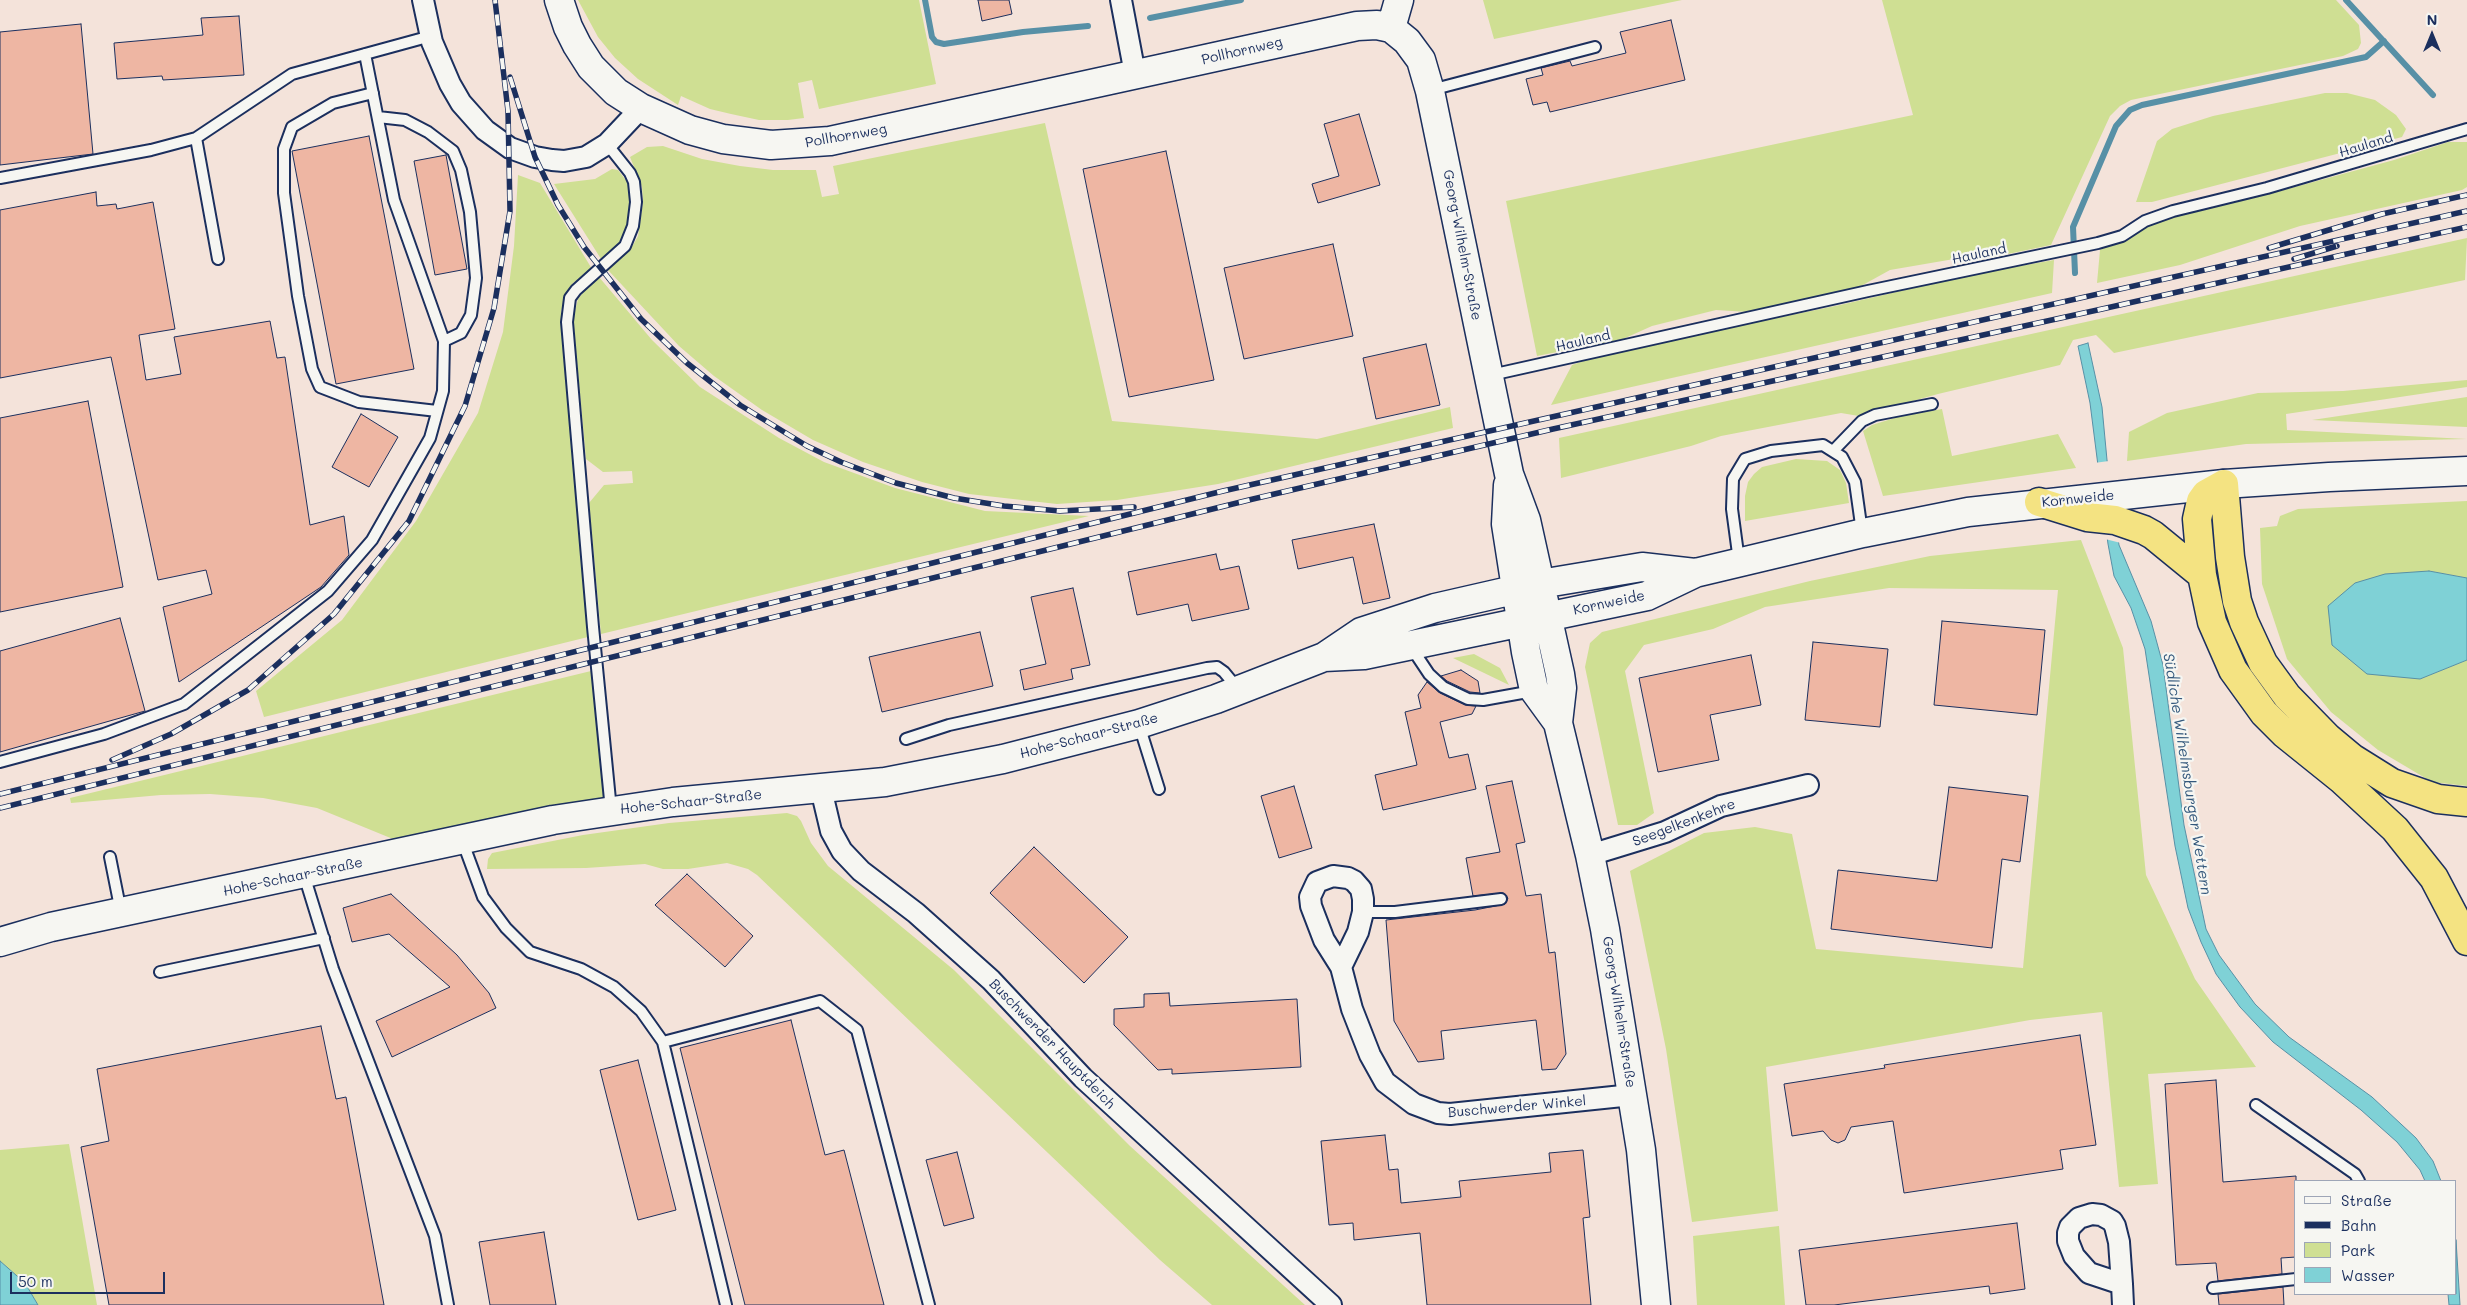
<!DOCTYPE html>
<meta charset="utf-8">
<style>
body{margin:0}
#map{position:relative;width:2467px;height:1305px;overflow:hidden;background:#f4e3da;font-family:Mali,sans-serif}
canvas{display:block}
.legend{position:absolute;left:2294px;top:1180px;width:162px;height:115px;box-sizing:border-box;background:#f6f6f2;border:1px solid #9ea6b7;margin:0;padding:6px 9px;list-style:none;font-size:15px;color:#1b2f5e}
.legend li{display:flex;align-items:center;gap:10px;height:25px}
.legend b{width:25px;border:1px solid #9ea6b7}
.north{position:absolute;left:2407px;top:10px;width:50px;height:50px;-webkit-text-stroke:4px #f6f6f2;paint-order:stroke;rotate:0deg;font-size:14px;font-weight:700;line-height:20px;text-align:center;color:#1b2f5e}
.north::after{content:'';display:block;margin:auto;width:18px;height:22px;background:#1b2f5e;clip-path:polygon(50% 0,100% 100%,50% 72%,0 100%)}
.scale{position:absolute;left:10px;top:1272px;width:155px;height:22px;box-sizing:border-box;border:2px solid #1b2f5e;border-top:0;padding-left:6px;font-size:15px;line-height:18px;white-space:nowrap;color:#1b2f5e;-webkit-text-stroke:4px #f6f6f2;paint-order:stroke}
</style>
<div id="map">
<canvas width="2467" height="1305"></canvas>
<ul class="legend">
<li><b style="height:6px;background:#f6f6f2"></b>Straße</li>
<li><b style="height:6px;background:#1b2f5e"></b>Bahn</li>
<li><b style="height:14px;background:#cfdf93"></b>Park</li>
<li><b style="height:14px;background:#7fd1d6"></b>Wasser</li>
</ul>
<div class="north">N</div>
<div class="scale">50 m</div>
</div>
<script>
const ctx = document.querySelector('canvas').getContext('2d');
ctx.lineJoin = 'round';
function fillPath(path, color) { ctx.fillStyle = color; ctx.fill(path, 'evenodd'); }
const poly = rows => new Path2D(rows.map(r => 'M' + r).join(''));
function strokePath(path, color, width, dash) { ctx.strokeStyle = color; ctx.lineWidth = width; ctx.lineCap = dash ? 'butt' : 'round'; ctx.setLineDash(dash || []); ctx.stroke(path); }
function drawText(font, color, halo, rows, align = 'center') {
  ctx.font = font + ' Mali,sans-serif'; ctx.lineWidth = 4.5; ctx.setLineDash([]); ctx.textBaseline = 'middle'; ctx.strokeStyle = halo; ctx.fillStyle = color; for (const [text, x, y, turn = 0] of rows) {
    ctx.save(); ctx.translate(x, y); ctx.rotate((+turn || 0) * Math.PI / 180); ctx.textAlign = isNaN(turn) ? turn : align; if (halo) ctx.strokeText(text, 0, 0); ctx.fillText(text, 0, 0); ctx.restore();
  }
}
fillPath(poly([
 [578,0,919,0,936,84,819,109,812,80,798,83,804,118,788,120,759,120,731,114,710,109,681,96,678,105,638,79,615,58,598,37],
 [1483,0,1682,0,1494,39],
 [1882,0,2336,0,2359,25,2361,43,2358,49,2343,56,2131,100,2120,106,2110,116,2051,245,1979,260,1954,259,1890,270,1861,286,1748,312,1716,310,1652,326,1623,339,1537,356,1506,201,1913,115],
 [2325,93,2347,93,2375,100,2396,115,2406,129,2402,137,2152,202,2136,202,2157,141,2172,129,2213,116],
 [1045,123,1112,421,1317,439,1450,407,1453,428,1218,484,1117,500,1057,504,969,494,922,482,863,462,813,440,762,410,714,376,679,346,608,270,633,245,638,236,643,202,642,187,630,157,647,147,663,146,702,159,740,166,773,170,816,170,822,197,839,194,833,166],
 [2448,142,2467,142,2467,187,2462,190,2300,226,2180,265,2097,283,2100,250,2150,224,2214,205,2280,191,2394,160],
 [612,169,618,170,628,183,632,211,626,234,618,248,601,259,554,184,595,179],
 [518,175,540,183,592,269,573,283,567,293,561,311,561,327,588,637,264,717,256,691,342,620,416,521,478,413,503,332,514,246],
 [2467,238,2465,280,2114,353,2096,335,2073,340,2060,365,1938,394,1859,416,1841,413,1721,436,1691,446,1561,478,1559,438],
 [2054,260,2052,293,1551,405,1572,365,1610,352,1840,305,1974,274],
 [599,277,652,340,700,387,779,438,824,462,895,488,985,511,1089,516,601,634,589,503,604,485,633,483,632,471,603,472,586,459,573,319,578,299,585,290],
 [2467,380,2467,387,2286,414,2287,430,2467,439,2246,444,2127,461,2129,432,2167,413,2258,393,2343,391],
 [2467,397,2467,427,2312,420],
 [1942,409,1952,456,2058,434,2076,468,1883,496,1863,431,1872,425,1901,416],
 [1796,459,1827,461,1840,470,1846,483,1849,503,1745,521,1745,496,1748,482,1754,474,1762,467],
 [2467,501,2467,578,2429,571,2420,679,2467,660,2467,786,2432,782,2378,750,2331,712,2287,659,2262,584,2260,528,2277,526,2280,516,2298,509],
 [2081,540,2123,648,2146,875,2195,979,2256,1067,2148,1074,2158,1184,2119,1187,2102,1012,2030,1020,1766,1067,1778,1211,1692,1222,1666,1049,1630,871,1704,833,1755,827,1792,834,1816,949,2023,968,2058,590,1889,588,1765,607,1713,629,1644,645,1625,671,1654,813,1637,825,1618,825,1585,667,1590,643,1602,632,1810,581,1930,556],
 [1474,654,1500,668,1509,685,1453,658],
 [591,671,604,798,393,839,317,808,263,798,210,794,161,795,71,803,70,798],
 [787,813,797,816,801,821,811,843,828,866,954,970,1130,1146,1305,1305,1212,1305,1160,1260,757,875,748,869,727,863,688,869,663,869,645,864,586,868,487,869,488,859,492,853,583,835,669,823],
 [69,1144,97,1305,38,1305,25,1283,0,1261,0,1150],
 [1779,1226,1785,1305,1697,1305,1693,1236]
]), '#cfdf93');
const water = poly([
 [2088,343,2102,407,2107,460,2119,545,2151,621,2163,665,2184,825,2206,929,2219,955,2255,1004,2289,1037,2372,1097,2416,1138,2433,1161,2441,1181,2425,1181,2420,1170,2397,1142,2361,1110,2273,1042,2240,1007,2216,974,2201,942,2188,908,2175,846,2145,649,2131,608,2114,576,2108,544,2090,403,2078,346,2088,343],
 [2429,571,2467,578,2467,660,2420,679,2367,674,2332,645,2328,606,2355,583,2385,574,2429,571],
 [2456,1240,2460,1305,2449,1305,2448,1294,2456,1294,2456,1240],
 [0,1261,25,1283,38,1305,0,1305,0,1261]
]);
fillPath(water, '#7fd1d6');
strokePath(water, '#5790a6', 1);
fillPath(poly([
 [2109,461,2121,543,2105,539,2094,463]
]), '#f4e3da');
strokePath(poly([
 [925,0,932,37,936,42,944,44,1023,32,1088,26],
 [2346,0,2433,95],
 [1150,18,1241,0],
 [2075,273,2073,227,2116,126,2130,110,2142,105,2366,57,2384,41]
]), '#5790a6', 6);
const building = poly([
 [978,0,1009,0,1012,14,982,21,978,0],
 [239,16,244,75,163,80,162,76,117,79,114,43,203,35,201,18,239,16],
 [1671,20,1685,80,1550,112,1547,102,1533,105,1526,79,1543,75,1541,68,1570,61,1572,66,1626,53,1620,32,1671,20],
 [81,24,93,154,0,165,0,32,81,24],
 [1359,114,1380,185,1318,203,1312,184,1339,176,1324,124,1359,114],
 [369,136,414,369,336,384,292,151,369,136],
 [1166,151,1214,380,1129,397,1083,169,1166,151],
 [446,155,467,269,435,275,414,161,446,155],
 [96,192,97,206,116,204,117,209,153,202,175,329,139,335,146,380,181,374,174,337,270,321,277,358,285,357,310,525,344,516,349,555,321,587,179,682,163,607,212,594,206,570,158,580,111,357,0,378,0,210,96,192],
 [1333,244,1353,336,1244,359,1224,268,1333,244],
 [1426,344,1440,405,1376,419,1363,358,1426,344],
 [88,401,123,587,0,612,0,418,88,401],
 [361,414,398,437,369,487,332,467,361,414],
 [1374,524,1390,598,1363,604,1353,557,1298,569,1292,540,1374,524],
 [1216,554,1220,570,1239,566,1249,609,1192,621,1188,604,1137,615,1128,572,1216,554],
 [1073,588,1090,665,1071,669,1073,679,1024,690,1020,670,1046,664,1031,597,1073,588],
 [120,618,145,711,0,752,0,651,120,618],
 [1942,621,2045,630,2037,715,1934,705,1942,621],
 [980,632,993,686,882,712,869,657,980,632],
 [1813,642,1888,649,1880,727,1805,720,1813,642],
 [1751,655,1761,705,1710,715,1719,760,1658,772,1639,678,1751,655],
 [1461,670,1478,681,1480,693,1470,692,1447,681,1441,676,1461,670],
 [1427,682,1440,693,1465,705,1476,706,1472,714,1440,722,1449,758,1468,754,1476,789,1383,810,1375,775,1417,765,1405,712,1421,708,1418,695,1427,682],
 [1512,781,1525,842,1516,844,1526,896,1541,894,1549,953,1555,952,1566,1054,1556,1069,1542,1070,1536,1020,1441,1031,1444,1059,1418,1062,1394,1021,1386,920,1475,910,1505,904,1508,898,1503,893,1473,896,1466,858,1500,852,1486,786,1512,781],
 [1294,786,1312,848,1279,858,1261,796,1294,786],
 [1949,787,2028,796,2020,862,2002,859,1992,948,1831,929,1838,870,1937,881,1949,787],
 [1034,847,1128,937,1084,983,990,893,1034,847],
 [687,874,753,936,725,967,655,905,687,874],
 [391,894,457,955,489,993,496,1008,392,1057,376,1021,450,987,389,934,352,942,343,908,391,894],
 [1169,993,1170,1006,1297,999,1301,1067,1172,1074,1172,1069,1158,1070,1114,1025,1114,1009,1144,1007,1144,994,1169,993],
 [791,1020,825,1155,844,1150,884,1305,745,1305,680,1048,791,1020],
 [321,1026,336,1099,346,1097,384,1305,109,1305,81,1147,109,1141,97,1069,321,1026],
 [2080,1035,2096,1145,2060,1150,2063,1169,1904,1193,1893,1121,1851,1127,1845,1140,1838,1143,1831,1140,1823,1131,1792,1136,1784,1084,1885,1068,1884,1065,2080,1035],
 [638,1060,676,1210,638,1220,600,1070,638,1060],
 [2216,1080,2223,1182,2296,1176,2296,1257,2281,1258,2282,1274,2218,1281,2216,1263,2176,1265,2165,1084,2216,1080],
 [1385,1135,1389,1170,1398,1169,1401,1203,1461,1197,1459,1181,1551,1172,1549,1153,1583,1150,1590,1217,1583,1218,1591,1305,1427,1305,1420,1233,1354,1240,1353,1223,1329,1225,1321,1141,1385,1135],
 [957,1152,974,1218,944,1226,926,1160,957,1152],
 [2017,1223,2025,1289,1990,1294,1989,1286,1834,1305,1806,1305,1799,1250,2017,1223],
 [544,1232,556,1305,490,1305,479,1242,544,1232],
 [2283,1287,2284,1305,2219,1305,2218,1294,2283,1287]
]);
fillPath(building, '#eeb6a3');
strokePath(building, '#1b2f5e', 1);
const service = poly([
 [1431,90,1595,47],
 [373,93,333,103,292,127,284,149,284,193,298,296,312,369,320,387,359,402,437,411],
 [378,117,405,120,428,132,453,151,461,170,470,212,476,278,471,315,461,333,444,341],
 [607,144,630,173,634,182,636,202,633,226,625,246,576,290,570,298,567,322,593,627,611,810],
 [0,178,151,150,196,138],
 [218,259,196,138,292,74,431,36],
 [1491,375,1868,291,2098,243,2122,236,2145,221,2173,211,2267,188,2467,129],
 [1834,450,1862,421,1875,415,1932,404],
 [1739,561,1732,509,1733,479,1745,459,1771,451,1823,445,1842,457,1855,482,1862,532],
 [1411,647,1429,674,1443,687,1468,699,1483,700,1533,691],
 [1139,725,1159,789],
 [906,739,949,725,1207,668,1217,667,1224,672,1238,689],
 [0,762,104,734,184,704,328,591,372,540,430,438,443,391,444,341,394,200,365,54],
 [462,840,483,897,506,928,530,952,581,969,614,987,641,1011,663,1042,726,1305],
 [110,857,121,912],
 [304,875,333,969,435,1236,448,1305],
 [1363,912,1395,912,1501,899],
 [160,972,324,938],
 [663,1042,820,1001,857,1030,929,1305],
 [2256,1105,2355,1174,2359,1181],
 [2213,1288,2296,1279]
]);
const minor = poly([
 [423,0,432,42,450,84,461,103,485,130,510,148,535,157,552,160,564,161,586,157,607,144,641,108],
 [1121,0,1135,74],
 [821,789,831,831,842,851,861,871,916,913,991,980,1083,1078,1331,1305],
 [1590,855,1665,832,1721,806,1808,785],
 [1341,967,1358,932,1363,912,1363,899,1361,889,1354,881,1348,878,1333,876,1317,882,1310,897,1311,906,1324,940,1341,967,1352,1009,1370,1055,1385,1082,1414,1104,1438,1113,1450,1114,1632,1095],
 [2122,1284,2089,1273,2074,1256,2068,1241,2068,1233,2070,1227,2079,1218,2092,1214,2101,1215,2112,1221,2115,1226,2119,1242,2122,1284,2123,1305]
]);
const secondary = poly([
 [559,0,568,27,577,45,591,67,616,92,641,108,690,130,723,139,771,145,830,141,1357,26,1377,25,1391,28,1407,41,1421,60,1430,91,1509,474,1526,520,1560,674,1562,688,1558,723,1590,855,1605,929,1641,1150,1656,1305],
 [1391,28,1399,0],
 [1508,485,1506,524,1526,652,1534,690,1558,723],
 [1324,657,1364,655,1647,596,1695,573,1863,533,1968,512,2224,484,2329,477,2467,471],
 [0,942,51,927,553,820,673,802,885,782,1003,759,1139,724,1216,699,1324,657,1361,632,1435,608,1540,584,1642,567,1695,573]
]);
const trunk = poly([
 [2039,502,2087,517,2115,520,2144,530,2153,535,2202,575],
 [2467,802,2438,799,2392,783,2352,758,2328,738,2287,696,2263,663,2244,622,2237,601,2230,557,2224,484,2206,494,2201,501,2197,519,2202,575,2212,622,2233,670,2264,713,2285,734,2341,779,2395,829,2434,878,2467,941]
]);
strokePath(service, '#1b2f5e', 14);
strokePath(minor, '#1b2f5e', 24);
strokePath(secondary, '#1b2f5e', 31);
strokePath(trunk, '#1b2f5e', 31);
strokePath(service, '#f6f6f2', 10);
strokePath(minor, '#f6f6f2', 20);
strokePath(secondary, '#f6f6f2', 28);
strokePath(trunk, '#f4e382', 28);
const rail = poly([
 [510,77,535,157,558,205,584,247,641,319,687,363,740,405,807,446,841,462,896,483,954,498,1004,506,1060,511,1134,507],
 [2269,248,2382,214,2467,195],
 [2294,259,2337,246],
 [112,760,171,734,248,690,334,614,409,521,465,406,494,308,510,211,508,111,495,0],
 [0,794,1223,491,2467,211],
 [0,808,1253,499,1553,429,2102,309,2467,227]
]);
strokePath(rail, '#1b2f5e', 5.5);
strokePath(rail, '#f6f6f2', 4, [11]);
drawText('14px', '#1b2f5e', '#f6f6f2', [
 ["Pollhornweg",1242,51,-13],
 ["Pollhornweg",846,136,-10],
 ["Hauland",2366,145,-17],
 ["Georg-Wilhelm-Straße",1462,245,79],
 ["Hauland",1979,254,-12],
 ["Hauland",1583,341,-13],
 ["Kornweide",2078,499,-6],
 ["Kornweide",1609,603,-12],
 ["Hohe-Schaar-Straße",1089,736,-15],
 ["Hohe-Schaar-Straße",691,802,-6],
 ["Seegelkenkehre",1684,823,-21],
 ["Hohe-Schaar-Straße",293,877,-12],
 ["Georg-Wilhelm-Straße",1619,1012,81],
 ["Buschwerder Hauptdeich",1052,1044,46],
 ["Buschwerder Winkel",1517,1107,-5]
]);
drawText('italic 15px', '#34587c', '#f6f6f2', [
 ["Südliche Wilhelmsburger Wettern",2187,774,81]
]);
</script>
